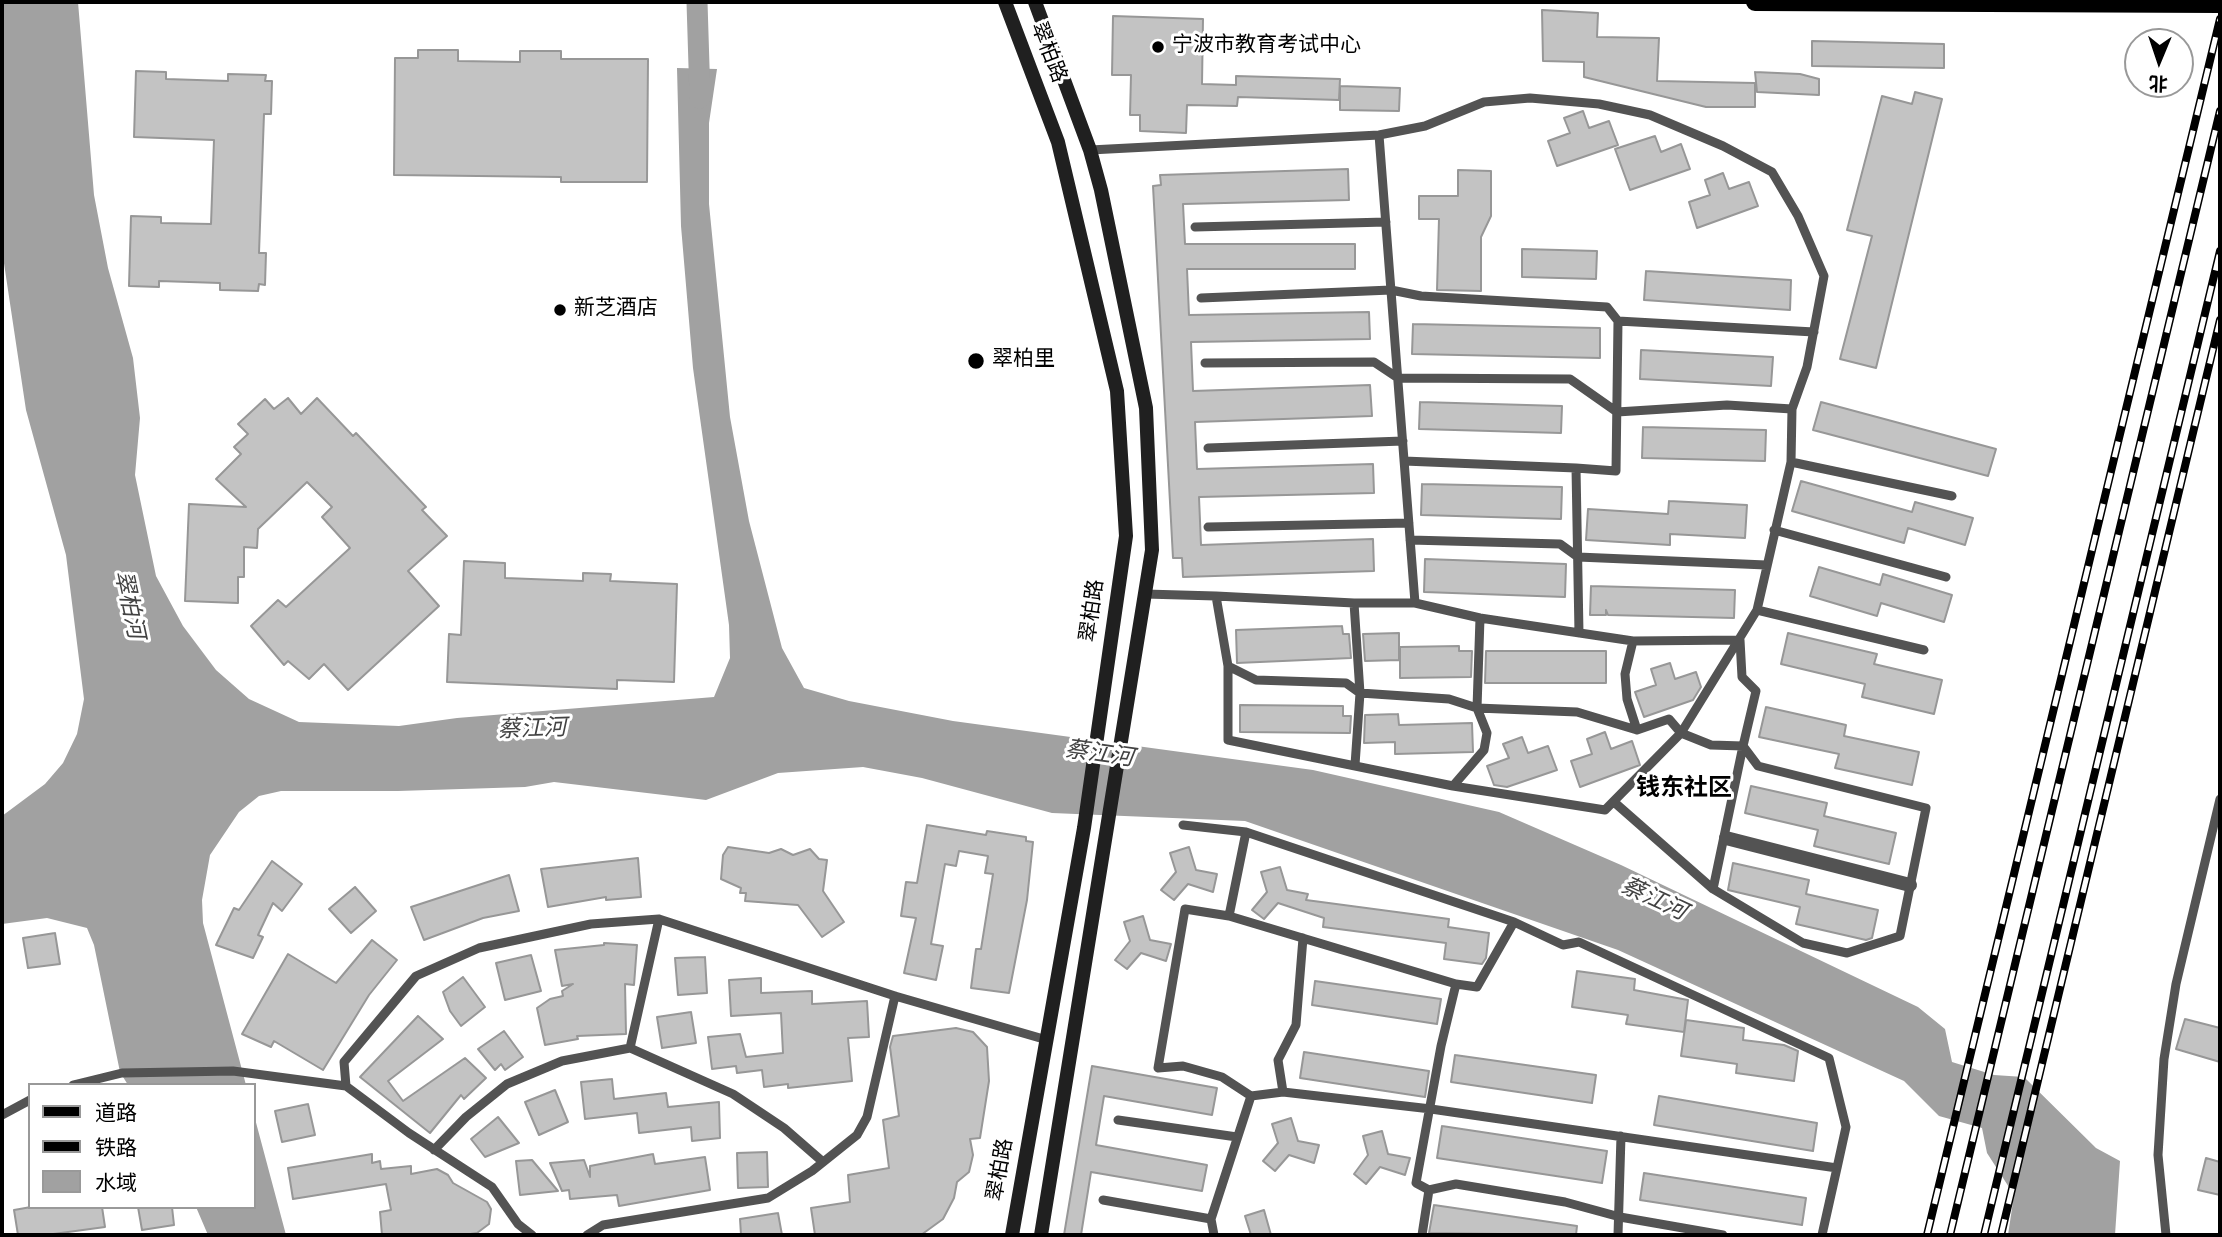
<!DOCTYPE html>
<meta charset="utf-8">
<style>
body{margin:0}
#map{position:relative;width:2222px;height:1237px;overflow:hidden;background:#fff;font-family:Overpass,"Noto Sans SC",sans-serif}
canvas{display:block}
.frame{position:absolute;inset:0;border:4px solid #000;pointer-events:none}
.legend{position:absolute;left:28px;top:1083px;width:228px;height:126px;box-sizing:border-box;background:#fff;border:2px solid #999;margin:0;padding:9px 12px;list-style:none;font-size:21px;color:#000}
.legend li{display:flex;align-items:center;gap:14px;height:35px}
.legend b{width:35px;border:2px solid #999}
.north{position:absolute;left:2124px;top:28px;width:70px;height:70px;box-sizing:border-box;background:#fff;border:2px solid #999;border-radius:50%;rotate:182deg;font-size:19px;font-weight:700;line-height:28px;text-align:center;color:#000}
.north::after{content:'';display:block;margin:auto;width:24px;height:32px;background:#000;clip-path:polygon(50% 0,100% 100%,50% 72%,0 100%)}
</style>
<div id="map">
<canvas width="2222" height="1237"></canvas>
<div class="frame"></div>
<ul class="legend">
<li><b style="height:9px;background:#000"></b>道路</li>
<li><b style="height:9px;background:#000"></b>铁路</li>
<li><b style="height:19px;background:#a1a1a1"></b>水域</li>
</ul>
<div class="north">北</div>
</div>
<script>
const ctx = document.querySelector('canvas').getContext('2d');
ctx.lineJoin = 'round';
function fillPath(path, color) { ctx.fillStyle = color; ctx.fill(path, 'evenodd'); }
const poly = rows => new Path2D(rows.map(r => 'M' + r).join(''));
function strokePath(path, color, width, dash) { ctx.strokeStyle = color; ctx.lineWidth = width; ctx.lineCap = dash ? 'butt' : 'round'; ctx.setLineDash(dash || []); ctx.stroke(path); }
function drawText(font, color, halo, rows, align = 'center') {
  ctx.font = font + ' Overpass,"Noto Sans SC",sans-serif'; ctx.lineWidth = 6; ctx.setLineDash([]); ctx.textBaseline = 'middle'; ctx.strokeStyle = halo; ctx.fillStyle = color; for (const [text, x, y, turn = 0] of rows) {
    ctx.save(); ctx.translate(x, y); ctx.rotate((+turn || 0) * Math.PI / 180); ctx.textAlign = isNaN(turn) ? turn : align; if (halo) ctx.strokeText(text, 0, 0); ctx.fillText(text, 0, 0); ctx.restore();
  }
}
fillPath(poly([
 [2,2,78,2,94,195,108,268,133,358,140,418,135,475,156,576,183,626,216,670,249,699,299,722,399,726,457,718,714,697,730,658,729,625,693,368,681,226,677,68,717,69,709,123,709,204,730,417,749,521,782,648,804,688,849,701,953,721,1313,770,1499,812,1621,865,1918,1007,1945,1029,1952,1062,1994,1075,2024,1077,2096,1148,2120,1161,2115,1235,2008,1235,2014,1195,1987,1153,1982,1128,1939,1116,1904,1081,1618,950,1245,821,1052,813,922,778,863,767,778,773,706,800,554,782,525,787,398,791,281,791,259,796,239,812,210,855,202,900,203,923,246,1085,128,1085,120,1072,94,945,87,928,47,918,2,924,2,816,45,784,63,763,77,734,84,699,66,555,26,410,2,250],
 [254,1115,286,1235,208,1235,196,1207,254,1207]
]), '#a1a1a1');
strokePath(poly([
 [697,2,700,98]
]), '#a1a1a1', 21);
const building = poly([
 [1542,10,1598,13,1597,37,1659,38,1657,81,1755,83,1755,107,1706,107,1584,77,1584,62,1543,61,1542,10],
 [1113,16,1203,19,1202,84,1236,85,1236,76,1340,79,1339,100,1238,97,1237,106,1187,105,1186,133,1140,131,1140,115,1130,115,1131,75,1112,75,1113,16],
 [1812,41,1944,44,1944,68,1812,66,1812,41],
 [418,50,458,50,458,61,520,62,520,51,561,51,561,59,648,59,647,182,561,182,561,177,394,175,395,58,418,58,418,50],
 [136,71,166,72,166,79,228,81,228,74,266,75,265,81,272,81,271,114,264,114,259,253,266,253,265,285,259,284,258,291,220,290,220,283,159,281,159,287,129,286,131,216,161,217,161,223,211,224,214,140,134,137,136,71],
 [1755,72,1800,74,1819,79,1819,95,1757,92,1755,72],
 [1340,86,1400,88,1399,111,1340,110,1340,86],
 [1915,92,1942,99,1876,368,1840,359,1872,236,1847,230,1882,96,1912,104,1915,92],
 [1583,111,1589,128,1609,121,1618,145,1557,166,1548,141,1570,133,1564,118,1583,111],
 [1655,136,1661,152,1681,144,1690,169,1630,190,1615,149,1655,136],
 [1348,169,1349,200,1183,204,1185,244,1355,244,1355,269,1187,269,1189,315,1369,312,1370,339,1191,342,1193,391,1370,385,1372,416,1195,422,1197,469,1373,464,1374,493,1199,497,1201,545,1373,539,1374,571,1183,577,1182,558,1173,558,1153,186,1161,185,1160,175,1348,169],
 [1458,170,1491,171,1491,216,1481,237,1481,291,1437,290,1439,219,1419,219,1419,196,1458,196,1458,170],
 [1723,173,1729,189,1749,182,1758,206,1697,228,1689,202,1710,195,1705,180,1723,173],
 [1522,249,1597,251,1596,279,1522,277,1522,249],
 [1646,271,1791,280,1790,310,1644,300,1646,271],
 [1413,324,1600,328,1600,358,1412,354,1413,324],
 [1641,350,1773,357,1771,386,1640,379,1641,350],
 [288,398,301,414,317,398,353,436,356,433,426,507,422,510,447,536,408,571,439,606,348,690,324,664,309,679,288,661,284,665,251,626,278,600,286,607,350,548,322,517,332,507,307,482,258,529,257,548,244,547,244,577,238,577,238,603,185,601,189,504,246,507,216,479,241,454,234,447,248,434,238,424,265,399,274,409,288,398],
 [1420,402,1562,406,1561,433,1419,429,1420,402],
 [1821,402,1996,449,1988,476,1813,430,1821,402],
 [1643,427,1766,430,1765,461,1642,458,1643,427],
 [1801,481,1912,512,1915,502,1973,518,1965,545,1908,528,1904,543,1792,511,1801,481],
 [1422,484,1562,487,1561,519,1421,515,1422,484],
 [1669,501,1747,505,1745,538,1670,534,1670,545,1586,540,1588,509,1668,514,1669,501],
 [1425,559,1566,564,1565,597,1424,592,1425,559],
 [464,561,505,563,505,578,583,581,583,573,611,574,610,581,677,584,674,682,617,680,617,689,447,682,449,634,461,635,464,561],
 [1819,567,1880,585,1883,574,1952,595,1944,622,1881,603,1877,616,1810,596,1819,567],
 [1591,586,1735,590,1734,618,1608,615,1606,610,1606,615,1590,615,1591,586],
 [1342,626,1343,634,1349,634,1351,658,1237,663,1236,630,1342,626],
 [1399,633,1399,660,1365,661,1363,634,1399,633],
 [1788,633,1877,654,1874,664,1942,680,1934,714,1862,697,1865,684,1781,664,1788,633],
 [1459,646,1459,651,1472,651,1471,677,1400,678,1400,647,1459,646],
 [1486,651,1606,651,1606,683,1485,683,1486,651],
 [1670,663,1675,679,1696,672,1701,687,1693,700,1644,717,1635,692,1656,685,1651,669,1670,663],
 [1240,705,1343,706,1343,716,1351,716,1350,733,1240,732,1240,705],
 [1766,707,1846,725,1844,736,1919,752,1912,785,1835,768,1839,754,1759,737,1766,707],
 [1398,714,1399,725,1472,723,1473,752,1395,754,1395,742,1364,743,1365,715,1398,714],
 [1605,732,1611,749,1632,741,1640,765,1580,787,1571,761,1592,754,1587,739,1605,732],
 [1522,737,1528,753,1548,746,1557,770,1507,787,1494,785,1487,766,1509,758,1503,744,1522,737],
 [1751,786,1827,803,1824,816,1896,833,1889,864,1814,846,1818,830,1745,813,1751,786],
 [927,825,986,835,987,831,1026,837,1026,841,1033,842,1027,900,1009,993,971,988,976,949,981,949,993,874,985,873,988,856,959,851,956,866,945,864,931,944,943,946,936,980,904,973,916,918,901,916,906,882,917,883,927,825],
 [728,847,769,853,781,849,793,855,810,849,819,859,827,860,823,891,844,922,822,937,798,905,745,901,746,893,740,893,741,888,721,879,723,855,728,847],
 [1189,847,1196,870,1217,874,1213,892,1188,884,1174,900,1161,890,1176,872,1170,853,1189,847],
 [638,858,641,897,606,900,606,897,548,907,541,869,638,858],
 [272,861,302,884,282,911,273,903,258,935,263,937,253,958,216,945,234,908,239,910,272,861],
 [1733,863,1809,880,1806,894,1878,910,1872,938,1866,940,1796,924,1800,907,1728,890,1733,863],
 [1280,867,1287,890,1308,894,1306,900,1449,919,1448,927,1489,933,1486,958,1482,964,1444,959,1446,943,1323,927,1324,918,1278,903,1264,919,1252,910,1267,892,1261,872,1280,867],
 [509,875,519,911,483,918,424,940,411,907,509,875],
 [355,887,376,911,351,933,329,909,355,887],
 [1143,916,1150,940,1171,944,1166,961,1141,953,1127,969,1115,960,1130,941,1124,922,1143,916],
 [55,933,60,964,28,968,23,938,55,933],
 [372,940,397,960,369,995,323,1070,274,1041,271,1047,242,1034,288,954,336,983,372,940],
 [604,943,637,945,634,985,625,984,626,1034,577,1036,578,1039,545,1045,537,1008,550,999,563,996,562,991,573,984,562,986,555,950,604,945,604,943],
 [531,955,541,991,505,1000,496,963,531,955],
 [705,957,707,993,678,995,675,958,705,957],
 [1577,971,1635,979,1634,990,1688,1000,1684,1032,1626,1024,1628,1015,1572,1007,1577,971],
 [463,977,485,1007,461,1026,450,1011,443,992,463,977],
 [761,978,761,993,812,991,812,1004,867,1001,869,1037,848,1038,852,1081,788,1088,788,1084,764,1087,762,1070,737,1073,736,1066,712,1069,708,1037,740,1034,746,1057,783,1053,781,1013,731,1016,729,980,761,978],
 [1315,981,1441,999,1437,1024,1312,1005,1315,981],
 [691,1012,696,1043,662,1048,657,1017,691,1012],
 [418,1016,443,1039,388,1081,403,1101,465,1058,486,1078,464,1099,461,1095,430,1133,360,1077,418,1016],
 [2185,1019,2220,1028,2220,1062,2176,1049,2185,1019],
 [1686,1020,1744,1028,1743,1040,1784,1045,1798,1051,1794,1081,1736,1073,1737,1064,1681,1056,1686,1020],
 [956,1028,973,1032,987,1047,989,1081,980,1138,970,1139,973,1155,969,1172,957,1182,954,1198,943,1219,921,1235,815,1235,811,1208,850,1202,848,1175,889,1168,883,1120,899,1116,890,1047,893,1036,956,1028],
 [504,1031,523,1057,505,1070,501,1064,495,1070,478,1049,504,1031],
 [1304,1052,1429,1071,1425,1097,1300,1078,1304,1052],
 [1455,1055,1596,1075,1592,1103,1451,1082,1455,1055],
 [1092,1066,1217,1088,1212,1115,1104,1096,1096,1145,1207,1165,1202,1191,1091,1172,1081,1235,1064,1235,1092,1066],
 [612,1079,614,1099,666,1093,668,1107,719,1102,720,1138,692,1141,691,1127,639,1133,637,1113,585,1119,581,1082,612,1079],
 [555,1090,568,1122,539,1135,525,1102,555,1090],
 [1659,1096,1817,1123,1813,1151,1654,1125,1659,1096],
 [308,1104,315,1135,282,1142,275,1111,308,1104],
 [498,1117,519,1143,485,1157,471,1139,498,1117],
 [1291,1118,1298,1141,1319,1145,1314,1163,1289,1155,1275,1171,1263,1161,1278,1143,1272,1124,1291,1118],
 [1442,1126,1607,1151,1602,1183,1437,1158,1442,1126],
 [1382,1131,1388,1154,1410,1158,1405,1175,1380,1167,1366,1184,1354,1174,1368,1155,1363,1136,1382,1131],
 [767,1152,768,1187,738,1188,737,1153,767,1152],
 [372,1154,372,1163,380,1161,381,1169,411,1166,411,1174,437,1169,448,1175,453,1183,487,1202,491,1209,489,1224,477,1233,464,1235,382,1235,380,1212,391,1210,386,1184,293,1199,288,1168,372,1154],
 [653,1154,655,1164,705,1157,710,1190,619,1206,617,1195,570,1199,569,1190,562,1191,550,1163,584,1160,590,1177,590,1166,653,1154],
 [2206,1158,2220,1162,2220,1195,2198,1190,2206,1158],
 [532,1160,558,1191,520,1195,516,1161,532,1160],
 [1644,1173,1806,1198,1802,1225,1640,1200,1644,1173],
 [1434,1205,1577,1226,1576,1235,1429,1233,1434,1205],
 [31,1207,102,1207,105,1227,46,1235,18,1235,14,1210,31,1207],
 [138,1207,172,1207,174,1225,142,1230,138,1207],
 [1264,1210,1271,1235,1251,1235,1245,1216,1264,1210],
 [778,1213,782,1235,741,1235,740,1219,778,1213]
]);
fillPath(building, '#c3c3c3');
strokePath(building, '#979797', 2);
strokePath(poly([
 [1379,135,1415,603],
 [1090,150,1379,135,1425,126,1484,102,1530,98,1599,104,1650,115,1723,146,1772,172,1798,216,1824,276,1807,367,1792,409,1791,462,1757,610,1681,733,1605,810,1453,786,1228,740,1228,666,1216,596,1145,594],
 [1195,227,1386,222],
 [1201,298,1391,290,1421,296,1607,307,1618,321,1616,471,1576,468,1579,633],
 [1618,321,1814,332],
 [1205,363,1374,362,1398,378,1570,379,1617,412,1727,405,1792,409],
 [1208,448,1403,441],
 [1404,461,1576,468],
 [1791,462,1952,496],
 [1208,527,1409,523],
 [1774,530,1946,577],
 [1410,540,1560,544,1578,557,1766,565],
 [1216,596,1354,603,1415,603,1480,618,1633,641,1740,640,1742,677,1756,691,1743,746,1711,745,1681,733,1669,719,1637,730,1577,712,1477,708,1449,699,1360,693,1346,683,1256,680,1228,666],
 [1354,603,1360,693,1355,765],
 [1757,610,1924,650],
 [1633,641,1625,674,1627,699,1637,730],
 [1453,786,1484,750,1487,733,1477,708,1480,618],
 [1614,802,1713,889,1803,943,1847,953,1900,936,1926,808,1758,766,1743,746,1713,889],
 [1183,825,1246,832,1514,922,1563,945,1579,942,1829,1058,1846,1127,1837,1168],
 [1246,832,1229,916,1456,984],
 [1229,916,1185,909,1158,1068,1183,1066,1222,1077,1251,1096],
 [630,1048,659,919],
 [73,1085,122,1073,233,1071,346,1086,409,1133,492,1187,518,1224,532,1235],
 [346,1086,344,1062,416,976,479,948,591,924,659,919,895,996,1047,1040],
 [1283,1092,1278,1060,1296,1025,1303,938],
 [2,1115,30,1100],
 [1118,1120,1237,1137],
 [434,1150,466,1117,507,1084,562,1061,630,1048,733,1094,784,1128,823,1162],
 [1429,1190,1456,1184,1565,1202,1620,1217,1723,1235],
 [1103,1200,1211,1219],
 [587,1235,603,1225,768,1198,812,1171,857,1135,867,1117,895,996],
 [1214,1235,1211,1219,1251,1096,1283,1092,1431,1109,1837,1168,1822,1235],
 [1422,1235,1429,1190,1416,1183,1441,1046,1456,984,1477,987,1514,922],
 [1618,1235,1621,1136],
 [2166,1235,2158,1155,2164,1059,2176,984,2220,799]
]), '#535353', 9);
strokePath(poly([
 [1726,838,1910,885]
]), '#535353', 14);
strokePath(poly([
 [1005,2,1058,142,1117,391,1126,536,1084,828,1012,1235],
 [1035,2,1090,150,1101,190,1146,408,1152,550,1041,1235]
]), '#202020', 14);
strokePath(poly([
 [1755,2,2220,4]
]), '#000', 18);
const rail = poly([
 [1927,1235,2220,19],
 [1950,1235,2220,111],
 [1984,1235,2220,251],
 [2001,1235,2220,320]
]);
strokePath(rail, '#000', 8);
strokePath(rail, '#fff', 5, [16]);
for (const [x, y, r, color] of [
 [1158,47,7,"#000"],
 [560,310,7,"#000"],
 [976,361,9,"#000"]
]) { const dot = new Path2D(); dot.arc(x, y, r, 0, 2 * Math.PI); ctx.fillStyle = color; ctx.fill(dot); strokePath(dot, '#fff', 2.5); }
drawText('21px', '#000', '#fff', [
 ["宁波市教育考试中心",1172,47],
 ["新芝酒店",574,310],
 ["翠柏里",992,361]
], 'left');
drawText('21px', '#000', '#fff', [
 ["翠柏路",1047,53,69],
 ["翠柏路",1094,611,-82],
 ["翠柏路",1002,1170,-80]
]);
drawText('italic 23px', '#424242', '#fff', [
 ["翠柏河",127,605,78],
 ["蔡江河",532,731,-2],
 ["蔡江河",1099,756,8],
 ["蔡江河",1653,901,25]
]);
drawText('bold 24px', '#000', '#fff', [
 ["钱东社区",1684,790]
]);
</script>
